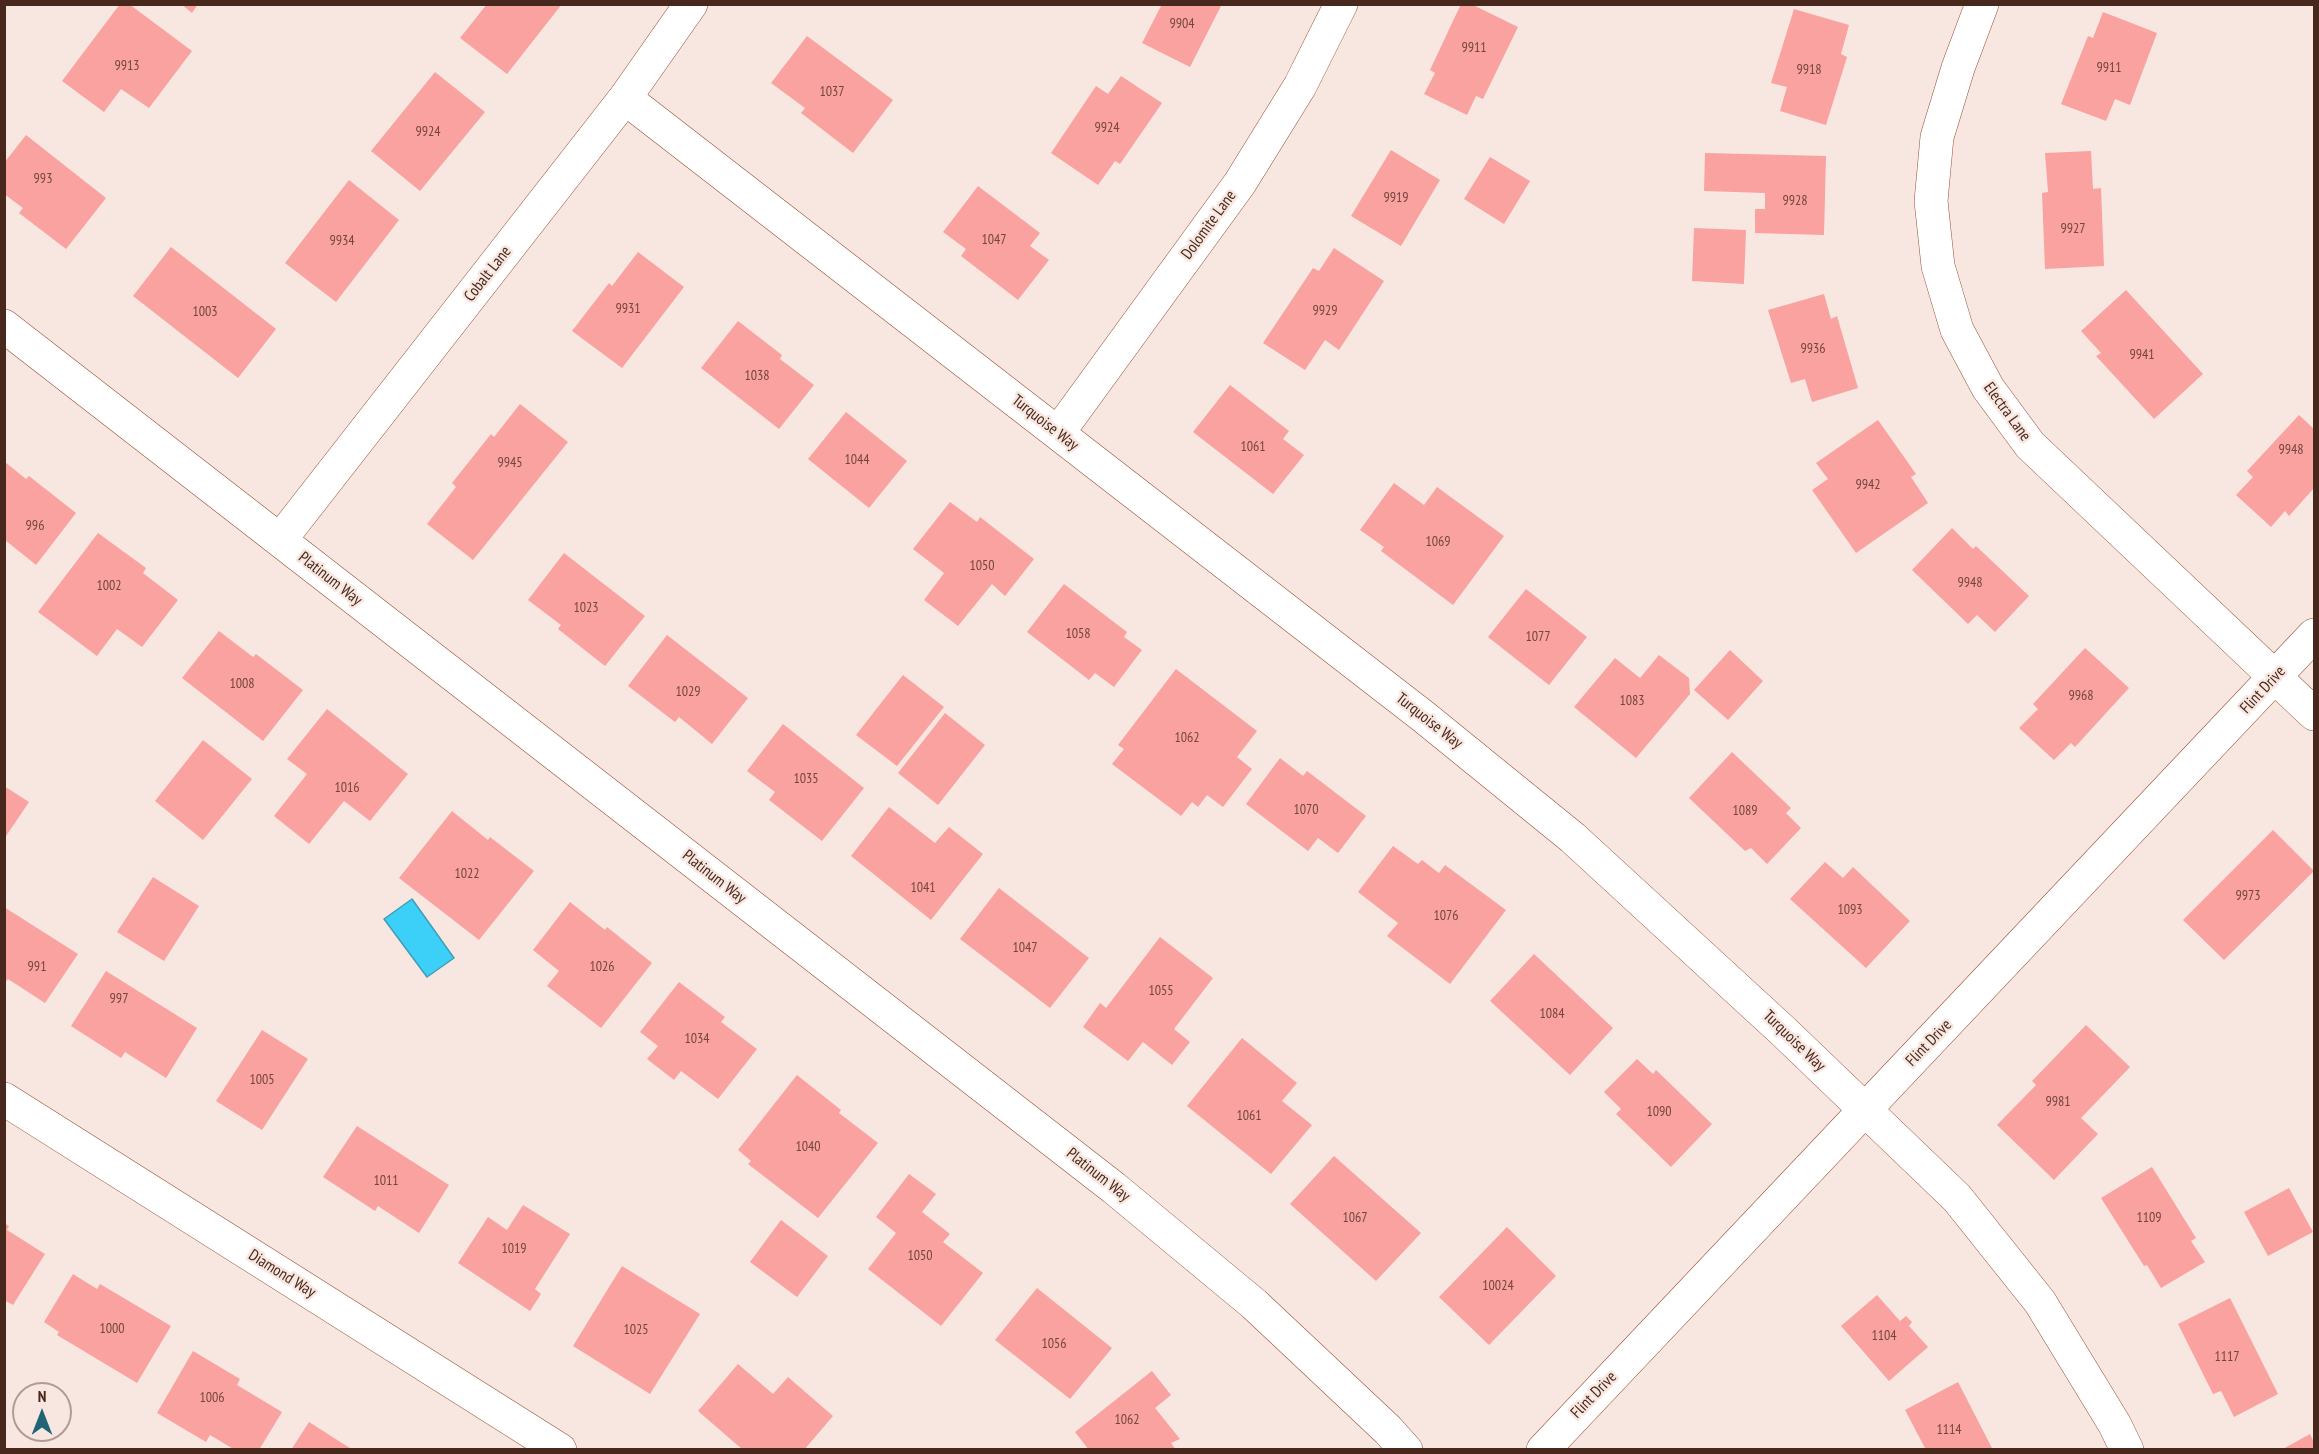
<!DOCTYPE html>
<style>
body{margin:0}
#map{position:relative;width:2319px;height:1454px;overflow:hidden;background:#f8e7e0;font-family:"PT Sans Narrow",sans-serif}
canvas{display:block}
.frame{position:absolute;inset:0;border:6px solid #48281c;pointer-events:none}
.north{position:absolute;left:12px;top:1382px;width:60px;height:60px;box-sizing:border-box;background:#f8e7e0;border:2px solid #b29b92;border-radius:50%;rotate:0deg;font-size:16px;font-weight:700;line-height:24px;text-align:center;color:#48281c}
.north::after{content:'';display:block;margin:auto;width:21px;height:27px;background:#216377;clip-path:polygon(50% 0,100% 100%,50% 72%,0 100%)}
</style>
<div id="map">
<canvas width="2319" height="1454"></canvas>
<div class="frame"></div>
<div class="north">N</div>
</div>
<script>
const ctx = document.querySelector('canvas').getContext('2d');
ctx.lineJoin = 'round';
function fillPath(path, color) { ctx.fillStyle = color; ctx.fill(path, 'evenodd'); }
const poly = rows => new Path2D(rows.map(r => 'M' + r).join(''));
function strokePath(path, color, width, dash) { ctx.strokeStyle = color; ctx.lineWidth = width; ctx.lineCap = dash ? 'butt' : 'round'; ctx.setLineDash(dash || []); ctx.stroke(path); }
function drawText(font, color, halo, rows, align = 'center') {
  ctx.font = font + ' "PT Sans Narrow",sans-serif'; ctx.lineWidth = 5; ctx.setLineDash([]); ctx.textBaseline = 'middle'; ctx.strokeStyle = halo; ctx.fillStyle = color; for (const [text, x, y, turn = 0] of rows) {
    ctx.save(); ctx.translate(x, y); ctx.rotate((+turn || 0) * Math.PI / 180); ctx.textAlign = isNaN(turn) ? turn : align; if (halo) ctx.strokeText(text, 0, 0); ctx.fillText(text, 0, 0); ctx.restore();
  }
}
const water = poly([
 [412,899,454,958,427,977,384,919,412,899]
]);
fillPath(water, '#3ccff8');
strokePath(water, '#409db6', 1.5);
fillPath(poly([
 [120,4,129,4,192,51,149,108,121,89,104,112,62,81],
 [181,4,198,4,192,13],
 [487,4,562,4,507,74,460,38],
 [1162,4,1222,4,1190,67,1142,43],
 [1461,4,1471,4,1518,27,1483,99,1476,96,1467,115,1424,94,1435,73,1430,70],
 [1794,9,1849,25,1841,54,1847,57,1826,125,1780,111,1787,87,1771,83],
 [2103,12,2157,33,2130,105,2115,99,2106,121,2061,104,2088,36,2093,38],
 [807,36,893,100,853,153,801,113,805,108,771,83],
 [435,72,485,112,420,191,371,151],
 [1121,76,1162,103,1120,164,1115,161,1098,185,1051,153,1096,86,1108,94],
 [26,135,106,198,66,249,19,213,23,208,4,194,4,163],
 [1391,150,1440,180,1401,246,1351,216],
 [2091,151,2093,189,2101,188,2104,266,2045,269,2042,193,2048,192,2045,153],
 [1705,153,1826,156,1824,235,1755,233,1755,209,1765,209,1765,193,1704,191],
 [1490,157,1530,181,1504,224,1464,199],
 [349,180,399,220,336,302,285,263],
 [978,186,1040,233,1030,246,1049,260,1018,300,961,256,966,249,943,232],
 [1694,228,1746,230,1744,284,1692,281],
 [171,247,276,329,238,378,133,296],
 [1334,248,1384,281,1339,350,1325,340,1305,370,1263,343,1313,268,1319,271],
 [638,252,684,287,622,368,572,331,609,283,612,286],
 [2126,290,2203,374,2154,419,2096,356,2101,353,2081,331],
 [1824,294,1831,319,1837,316,1858,388,1812,402,1805,379,1791,383,1768,310],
 [738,321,782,355,780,359,814,385,779,429,701,368],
 [1230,385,1289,431,1283,439,1304,455,1273,494,1193,432],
 [520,404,568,442,473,560,427,524,456,487,452,483,491,434,494,437],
 [846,412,907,461,869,508,808,459],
 [2299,415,2314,429,2314,488,2289,516,2285,511,2271,527,2236,495,2253,477,2247,471],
 [1878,420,1916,474,1911,477,1928,503,1856,553,1812,490,1828,479,1816,463],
 [5,462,26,479,29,476,76,513,36,565,5,540],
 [1394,483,1424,505,1437,487,1504,536,1453,605,1381,551,1384,547,1360,530],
 [950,502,977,522,980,517,1034,559,1005,596,992,584,958,626,924,600,944,573,913,549],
 [1952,528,1973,549,1976,546,2029,596,1995,632,1977,615,1968,624,1912,570],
 [98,533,146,568,143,573,178,600,142,647,117,629,97,656,38,612],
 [564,553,645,616,605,666,558,629,561,625,528,600],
 [1064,584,1127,632,1124,637,1142,650,1114,687,1095,673,1089,680,1027,632],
 [1526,589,1587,637,1549,685,1488,637],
 [219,631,253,657,256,654,303,690,263,741,182,678],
 [667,635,748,698,712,744,679,717,675,722,628,686],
 [2085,648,2129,688,2075,747,2071,743,2054,760,2019,728,2038,709,2033,704],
 [1730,650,1763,681,1728,720,1694,690],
 [1659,655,1689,678,1690,694,1636,758,1574,707,1615,658,1640,678],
 [1176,669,1257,731,1237,757,1252,769,1223,807,1207,795,1198,807,1192,802,1181,816,1112,764,1124,749,1118,745],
 [903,675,944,707,897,766,856,735],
 [327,709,408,774,370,821,344,801,309,844,274,816,307,774,287,759],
 [945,713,985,745,938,805,898,773],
 [783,724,864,788,822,841,769,800,775,792,747,771],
 [203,740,252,779,203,840,155,801],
 [1732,752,1791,808,1786,813,1801,828,1767,864,1751,848,1745,851,1689,798],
 [1280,758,1303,776,1307,771,1366,816,1338,853,1318,838,1308,851,1246,804],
 [4,786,29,802,4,839],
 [889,807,935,843,949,827,983,854,931,920,851,856],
 [452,811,488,840,490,837,534,871,479,940,399,878],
 [2273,830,2314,871,2224,960,2183,920],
 [1393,846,1418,864,1422,860,1439,873,1445,865,1506,910,1450,984,1387,936,1398,923,1358,892],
 [1825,862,1843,878,1853,867,1910,921,1866,968,1790,899],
 [153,877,199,906,164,961,117,932],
 [999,888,1089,958,1050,1008,960,939],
 [570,902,605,930,607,927,652,963,601,1028,547,986,559,971,533,950],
 [4,907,78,954,45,1003,8,979,4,984],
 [1160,937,1213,978,1174,1029,1190,1042,1172,1065,1143,1042,1128,1061,1083,1027,1100,1003,1106,1008],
 [1534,954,1613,1028,1570,1075,1490,1001],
 [106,971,197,1028,166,1078,125,1052,121,1058,71,1026],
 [679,982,725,1017,721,1022,757,1049,718,1099,681,1071,674,1080,647,1059,658,1046,640,1032],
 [2086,1025,2130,1067,2081,1118,2098,1134,2054,1180,1997,1125,2036,1085,2032,1081],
 [262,1030,308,1059,262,1130,216,1101],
 [1242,1038,1297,1083,1282,1101,1312,1125,1271,1174,1187,1106],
 [1637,1059,1653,1074,1656,1070,1712,1124,1671,1167,1616,1114,1621,1109,1604,1092],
 [797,1075,841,1110,839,1113,878,1143,818,1218,748,1164,751,1161,738,1150],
 [357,1126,449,1185,419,1233,378,1206,375,1211,323,1177],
 [1334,1156,1421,1233,1376,1281,1290,1204],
 [2152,1167,2196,1238,2191,1241,2205,1262,2161,1288,2147,1265,2144,1266,2101,1198],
 [909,1174,936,1194,922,1212,950,1234,943,1242,983,1273,941,1326,868,1269,896,1233,876,1217],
 [2289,1188,2313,1232,2268,1256,2244,1212],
 [523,1205,570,1234,535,1289,541,1294,530,1311,458,1263,488,1217,507,1230],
 [781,1220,828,1256,797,1297,750,1262],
 [4,1223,9,1226,7,1230,45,1254,13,1305,4,1300],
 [1507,1227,1556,1276,1489,1345,1439,1297],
 [622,1266,700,1314,650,1394,573,1346],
 [73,1274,97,1289,100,1284,171,1326,137,1383,57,1335,59,1332,44,1322],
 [1037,1288,1112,1348,1070,1399,995,1340],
 [1877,1295,1900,1321,1906,1316,1912,1322,1909,1326,1928,1347,1889,1381,1841,1326],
 [2230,1298,2278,1394,2234,1417,2221,1391,2213,1394,2178,1324],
 [193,1351,240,1379,237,1385,282,1412,259,1450,235,1450,210,1435,206,1442,157,1413],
 [738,1364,773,1394,788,1377,833,1416,804,1450,743,1450,698,1411],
 [1152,1371,1171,1395,1155,1408,1180,1439,1171,1443,1176,1450,1089,1450,1075,1432],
 [1958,1382,1993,1450,1926,1450,1905,1410],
 [309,1422,353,1450,291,1450],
 [2310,1434,2314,1443,2314,1450,2281,1450]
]), '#f9a2a0');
const street = poly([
 [1982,4,1958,68,1937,137,1931,201,1938,266,1957,330,1988,388,2030,445,2314,714],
 [625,98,1424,717,1573,838,1783,1031,1957,1198,2040,1302,2115,1425,2127,1450],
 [4,326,1114,1188,1254,1304,1388,1430,1406,1450],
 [1058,433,1240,183,1300,86,1341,4],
 [280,540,625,98,691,4],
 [4,1099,560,1450],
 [1543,1450,2314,635]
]);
strokePath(street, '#964f33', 34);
strokePath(street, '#fff', 33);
drawText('14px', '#74463d', null, [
 ["9904",1182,24],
 ["9911",1474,48],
 ["9913",127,66],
 ["9911",2109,68],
 ["9918",1809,70],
 ["1037",832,92],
 ["9924",1107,128],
 ["9924",428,132],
 ["993",43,179],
 ["9919",1396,198],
 ["9928",1795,201],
 ["9927",2073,229],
 ["1047",994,240],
 ["9934",342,241],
 ["9931",628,309],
 ["9929",1325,311],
 ["1003",205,312],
 ["9936",1813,349],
 ["9941",2142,355],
 ["1038",757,376],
 ["1061",1253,447],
 ["9948",2291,450],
 ["1044",857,460],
 ["9945",510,463],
 ["9942",1868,485],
 ["996",35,526],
 ["1069",1438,542],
 ["1050",982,566],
 ["9948",1970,583],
 ["1002",109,586],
 ["1023",586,608],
 ["1058",1078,634],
 ["1077",1538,637],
 ["1008",242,684],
 ["1029",688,692],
 ["9968",2081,696],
 ["1083",1632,701],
 ["1062",1187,738],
 ["1035",806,779],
 ["1016",347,788],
 ["1070",1306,810],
 ["1089",1745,811],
 ["1022",467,874],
 ["1041",923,888],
 ["9973",2248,896],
 ["1093",1850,910],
 ["1076",1446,916],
 ["1047",1025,948],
 ["991",37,967],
 ["1026",602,967],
 ["1055",1161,991],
 ["997",119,999],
 ["1084",1552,1014],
 ["1034",697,1039],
 ["1005",262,1080],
 ["9981",2058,1102],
 ["1090",1659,1112],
 ["1061",1249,1116],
 ["1040",808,1147],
 ["1011",386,1181],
 ["1067",1355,1218],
 ["1109",2149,1218],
 ["1019",514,1249],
 ["1050",920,1256],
 ["10024",1498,1286],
 ["1000",112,1329],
 ["1025",636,1330],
 ["1104",1884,1336],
 ["1056",1054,1344],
 ["1117",2227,1357],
 ["1006",212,1398],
 ["1062",1127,1420],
 ["1114",1949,1430]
]);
drawText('16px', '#48281c', '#f8e7e0', [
 ["Dolomite Lane",1209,225,-54],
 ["Cobalt Lane",488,274,-52],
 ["Electra Lane",2007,412,54],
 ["Turquoise Way",1045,423,38],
 ["Platinum Way",330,579,38],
 ["Flint Drive",2263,690,-47],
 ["Turquoise Way",1429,721,38],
 ["Platinum Way",714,877,38],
 ["Turquoise Way",1794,1041,44],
 ["Flint Drive",1929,1043,-46],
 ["Platinum Way",1098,1175,38],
 ["Diamond Way",282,1274,32],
 ["Flint Drive",1594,1395,-46]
]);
</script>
